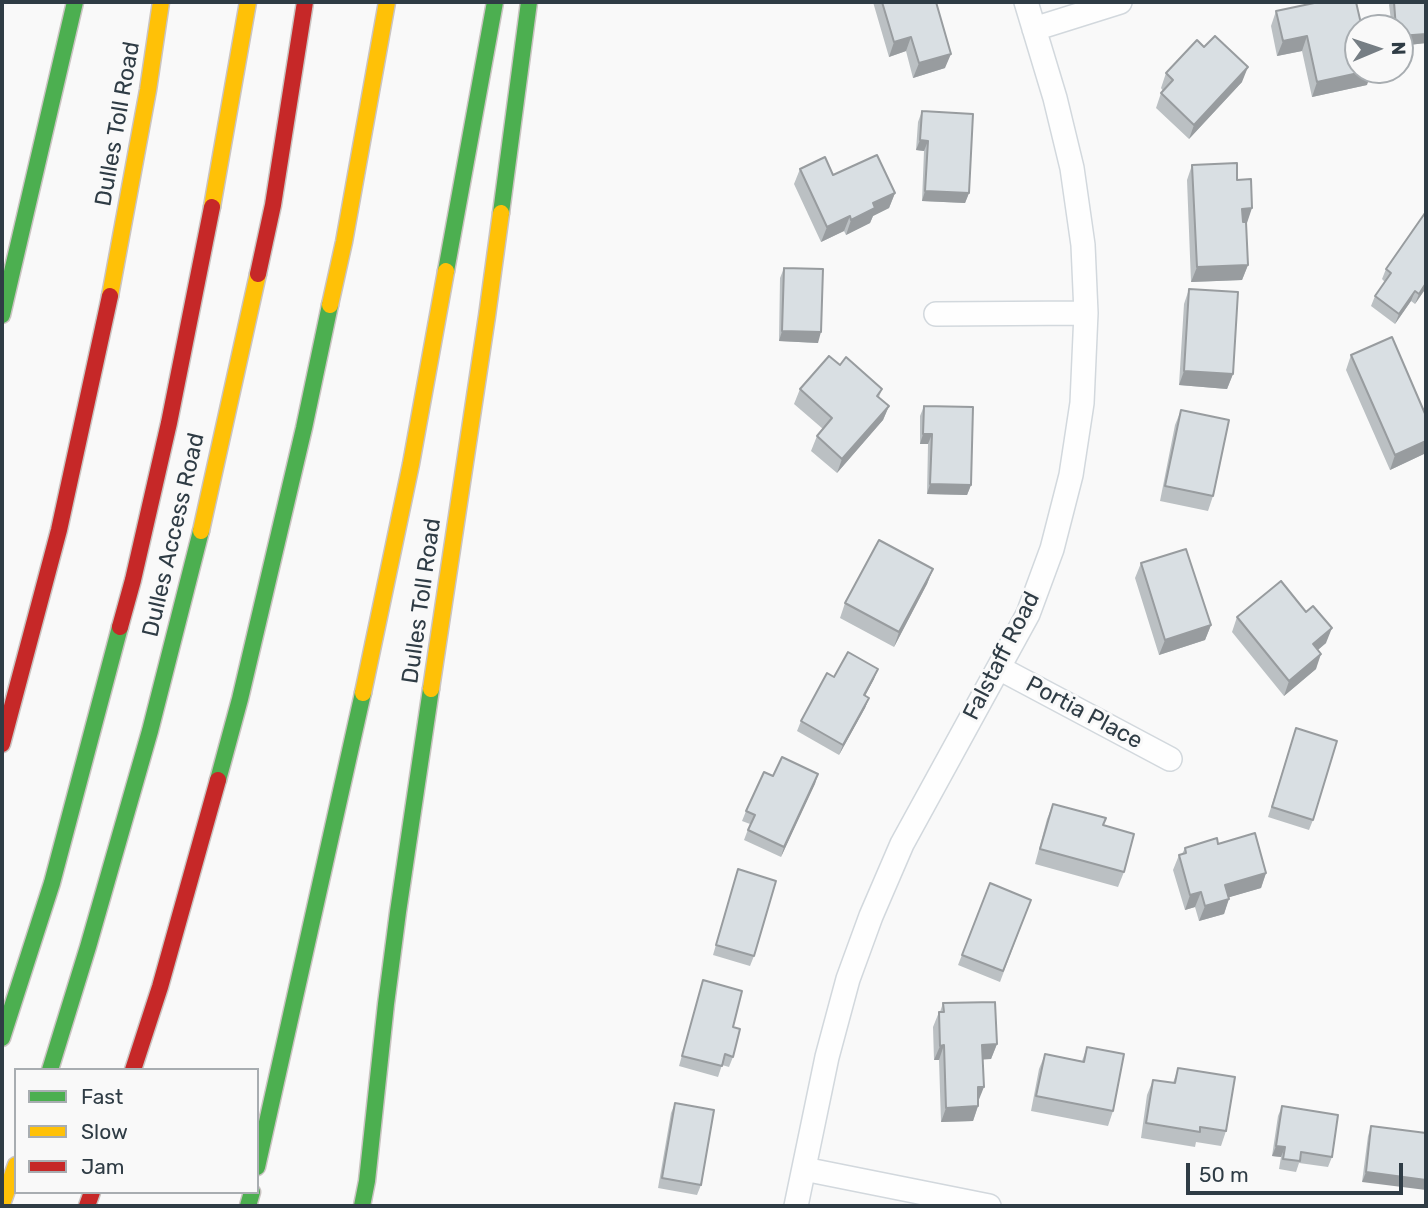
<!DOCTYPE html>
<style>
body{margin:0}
#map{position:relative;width:1428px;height:1208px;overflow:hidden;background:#f9f9f9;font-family:Rubik,sans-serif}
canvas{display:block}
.frame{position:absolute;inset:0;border:4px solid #2f3c45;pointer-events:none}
.legend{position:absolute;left:14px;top:1068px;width:245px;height:126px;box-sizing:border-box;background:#f9f9f9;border:2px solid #a8adb1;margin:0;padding:9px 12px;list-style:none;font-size:21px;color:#2f3c45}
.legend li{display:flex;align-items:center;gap:14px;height:35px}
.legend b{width:35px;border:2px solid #a8adb1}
.north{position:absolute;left:1344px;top:14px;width:70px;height:70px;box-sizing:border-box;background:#f9f9f9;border:2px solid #a8adb1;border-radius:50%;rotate:88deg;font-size:19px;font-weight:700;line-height:28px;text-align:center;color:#2f3c45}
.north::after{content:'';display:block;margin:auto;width:24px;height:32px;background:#767e84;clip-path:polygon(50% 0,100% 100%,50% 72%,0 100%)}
.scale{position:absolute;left:1186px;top:1163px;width:217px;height:32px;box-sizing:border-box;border:4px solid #2f3c45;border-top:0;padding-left:9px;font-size:21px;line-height:24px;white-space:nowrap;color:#2f3c45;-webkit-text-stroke:5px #f9f9f9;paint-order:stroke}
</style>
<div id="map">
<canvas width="1428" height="1208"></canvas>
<div class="frame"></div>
<ul class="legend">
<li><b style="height:9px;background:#4caf50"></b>Fast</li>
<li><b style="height:9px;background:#ffc107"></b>Slow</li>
<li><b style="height:9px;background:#c62828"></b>Jam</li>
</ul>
<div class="north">N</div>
<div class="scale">50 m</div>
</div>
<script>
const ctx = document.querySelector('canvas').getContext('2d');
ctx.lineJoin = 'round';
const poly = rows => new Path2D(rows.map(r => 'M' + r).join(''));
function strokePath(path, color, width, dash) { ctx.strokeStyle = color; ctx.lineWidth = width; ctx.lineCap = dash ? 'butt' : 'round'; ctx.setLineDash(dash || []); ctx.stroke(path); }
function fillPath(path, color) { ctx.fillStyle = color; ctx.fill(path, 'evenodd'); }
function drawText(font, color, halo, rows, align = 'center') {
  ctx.font = font + ' Rubik,sans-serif'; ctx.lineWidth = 6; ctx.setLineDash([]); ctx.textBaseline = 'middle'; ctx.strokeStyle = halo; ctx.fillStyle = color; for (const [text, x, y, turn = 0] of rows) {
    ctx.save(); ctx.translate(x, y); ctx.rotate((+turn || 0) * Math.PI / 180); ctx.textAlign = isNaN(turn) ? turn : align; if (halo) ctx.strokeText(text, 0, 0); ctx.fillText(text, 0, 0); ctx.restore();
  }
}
const street = poly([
 [1034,29,1120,2],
 [936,314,1086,313],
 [999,668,1170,759],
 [804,1169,989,1206],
 [796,1206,827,1057,848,979,871,916,902,844,1028,614,1052,549,1071,475,1082,403,1086,313,1083,245,1072,168,1055,98,1026,2]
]);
const fast = poly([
 [501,213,529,2],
 [446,271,495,2],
 [2,315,75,2],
 [218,780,240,699,304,428,330,305],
 [2,1038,52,883,120,627],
 [50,1070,88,947,150,731,201,531],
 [257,1167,363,693],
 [248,1206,252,1192],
 [362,1206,367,1181,386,1004,398,912,431,689]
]);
const slow = poly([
 [212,207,248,2],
 [110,296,148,90,161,2],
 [330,305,344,242,387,2],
 [201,531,258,274],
 [431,689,487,316,501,213],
 [363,693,411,464,446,271],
 [2,1204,16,1165]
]);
const jam = poly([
 [258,274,273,205,305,2],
 [120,627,133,580,169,423,212,207],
 [2,744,59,530,110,296],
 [133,1070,160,987,218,780],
 [87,1206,92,1192]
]);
strokePath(street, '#d2d8dd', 26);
strokePath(fast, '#cac4c2', 19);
strokePath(slow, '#cac4c2', 19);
strokePath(jam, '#cac4c2', 19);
strokePath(street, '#fefefe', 23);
strokePath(fast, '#4caf50', 16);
strokePath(slow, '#ffc107', 16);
strokePath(jam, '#c62828', 16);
fillPath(poly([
 [873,2,936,2,945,68,913,78,906,51,889,57],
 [1390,2,1426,2,1426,43,1400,46,1400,28,1392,28,1389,5],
 [1276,11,1367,85,1312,97,1302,51,1277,56,1271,26],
 [1166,73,1242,82,1189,139,1156,108,1161,93,1163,91,1161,88],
 [922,111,969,193,965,203,922,201,924,151,916,150,918,122],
 [1192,165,1237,180,1247,223,1246,223,1248,265,1242,280,1191,282,1187,180],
 [800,169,833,175,895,193,889,208,873,216,870,223,846,235,844,231,821,242,794,184],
 [1426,214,1426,288,1415,304,1411,301,1395,324,1371,306,1375,296,1385,282,1382,279,1386,269],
 [784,268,818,343,779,341,780,278],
 [1189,289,1233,374,1227,389,1179,385,1184,304],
 [1351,355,1426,416,1426,453,1390,470,1346,370],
 [840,365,882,389,879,397,889,406,883,420,837,473,811,451,817,436,823,429,794,404,800,389],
 [924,406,971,485,967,495,927,494,928,444,920,444,920,416],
 [1181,410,1213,496,1208,511,1160,501,1175,425],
 [1141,563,1211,625,1205,640,1159,655,1135,578],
 [933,569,927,584,894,647,840,618,845,603],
 [1237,617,1326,643,1318,650,1316,669,1284,696,1232,632],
 [834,677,874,679,865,696,869,698,865,708,839,755,797,731,801,721],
 [1296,728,1313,820,1309,830,1268,817],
 [818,774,781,857,744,840,750,824,742,821,746,811,773,776],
 [1053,804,1103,825,1124,872,1118,887,1035,864,1047,819],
 [1218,844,1266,873,1261,888,1229,897,1224,914,1199,921,1195,907,1185,910,1173,870,1179,855,1182,854,1185,848],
 [738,869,754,956,750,966,713,955],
 [990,883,1031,900,1000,982,958,965],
 [703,980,733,1027,733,1057,729,1067,722,1065,718,1077,679,1066],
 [943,1003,997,1044,991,1059,983,1059,978,1106,973,1121,941,1122,939,1060,934,1060,933,1027,939,1012,940,1012],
 [1087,1047,1113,1111,1108,1126,1031,1111,1039,1069,1045,1054,1082,1061],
 [1178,1068,1226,1131,1221,1146,1196,1142,1195,1147,1141,1138,1147,1095,1153,1080,1173,1083],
 [675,1103,701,1185,697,1195,658,1188,671,1113],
 [1282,1106,1332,1157,1328,1167,1299,1163,1296,1172,1279,1169,1281,1157,1272,1156,1278,1116],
 [1371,1126,1426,1133,1362,1182,1368,1136]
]), '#bbc0c3');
fillPath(poly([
 [1426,34,1426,43,1400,46,1400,36],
 [1307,36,1302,51,1277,56,1283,41],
 [911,37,906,51,889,57,894,42],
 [951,54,945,68,913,78,919,63],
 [1248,67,1242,82,1189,139,1194,125],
 [1372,70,1367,85,1312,97,1317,82],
 [920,140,928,141,924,151,916,150],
 [925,191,969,193,965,203,922,201],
 [895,193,889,208,873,216,870,223,846,235,851,220,873,203],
 [1252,208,1247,223,1237,224,1242,209],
 [850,216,844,231,821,242,827,227],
 [1248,265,1242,280,1191,282,1197,267],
 [1426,283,1426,288,1415,304,1419,294],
 [1415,291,1411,301,1395,324,1399,314],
 [782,331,821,332,818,343,779,341],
 [1184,371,1233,374,1227,389,1179,385],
 [889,406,883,420,837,473,842,459],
 [923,434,932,434,928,444,920,444],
 [1426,441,1426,453,1390,470,1395,455],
 [930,484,971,485,967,495,927,494],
 [933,569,927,584,894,647,899,632],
 [1211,625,1205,640,1159,655,1165,640],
 [1332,628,1326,643,1307,659,1313,644],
 [1321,654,1316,669,1284,696,1289,681],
 [878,669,874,679,860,705,864,695],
 [869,698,865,708,839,755,843,745],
 [818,774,815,784,781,857,784,847],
 [1266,873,1261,888,1220,900,1225,885],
 [1201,892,1195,907,1185,910,1190,895],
 [1229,899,1224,914,1199,921,1205,906],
 [997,1044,991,1059,977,1060,982,1045],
 [944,1045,939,1060,934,1060,940,1046],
 [978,1087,984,1087,978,1102],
 [978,1106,973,1121,941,1122,946,1108],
 [1276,1146,1285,1147,1281,1157,1272,1156],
 [1366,1172,1426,1180,1426,1190,1362,1182]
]), '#989c9f');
const building = poly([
 [882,2,936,2,951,54,919,63,911,37,894,42,882,2],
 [1319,2,1356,2,1362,28,1358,28,1358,70,1372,70,1317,82,1307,36,1283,41,1276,11,1319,2],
 [1394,2,1426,2,1426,34,1400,36,1400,28,1396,28,1394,2],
 [1215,36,1248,67,1194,125,1161,93,1173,80,1166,73,1197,40,1204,47,1215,36],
 [922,111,973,114,969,193,925,191,928,141,920,140,922,111],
 [877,155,895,193,873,203,875,208,851,220,850,216,827,227,800,169,825,157,833,175,877,155],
 [1237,163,1237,180,1251,179,1252,208,1242,209,1243,222,1246,222,1248,265,1197,267,1192,165,1237,163],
 [1425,213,1426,283,1419,294,1415,291,1399,314,1375,296,1391,273,1386,269,1425,213],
 [784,268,823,269,821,332,782,331,784,268],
 [1189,289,1238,292,1233,374,1184,371,1189,289],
 [1392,337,1426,416,1426,441,1395,455,1351,355,1392,337],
 [829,356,840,365,846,357,882,389,877,396,889,406,842,459,817,436,832,418,800,389,829,356],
 [924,406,973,407,971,485,930,484,932,434,923,434,924,406],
 [1181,410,1229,420,1213,496,1165,486,1181,410],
 [879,540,933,569,899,632,845,603,879,540],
 [1186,549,1211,625,1165,640,1141,563,1186,549],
 [1281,581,1306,612,1313,606,1332,628,1313,644,1321,654,1289,681,1237,617,1281,581],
 [848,652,878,669,864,695,869,698,843,745,801,721,827,673,834,677,848,652],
 [1296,728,1337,741,1313,820,1272,807,1296,728],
 [782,757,818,774,784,847,748,830,755,815,746,811,764,772,773,776,782,757],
 [1053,804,1106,818,1103,825,1134,834,1124,872,1040,849,1053,804],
 [1255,833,1266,873,1225,885,1229,899,1205,906,1201,892,1190,895,1179,855,1186,853,1185,848,1217,838,1218,844,1255,833],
 [738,869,776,881,754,956,716,945,738,869],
 [990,883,1031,900,1003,971,962,955,990,883],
 [703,980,742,991,733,1027,740,1029,733,1057,725,1054,722,1066,682,1056,703,980],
 [995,1002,997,1044,982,1045,984,1087,978,1087,978,1106,946,1108,944,1045,940,1046,939,1012,944,1012,943,1003,995,1002],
 [1087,1047,1124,1054,1113,1111,1036,1096,1045,1054,1084,1062,1087,1047],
 [1178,1068,1235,1077,1226,1131,1200,1127,1200,1132,1146,1123,1153,1080,1175,1083,1178,1068],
 [675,1103,714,1110,701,1185,662,1178,675,1103],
 [1282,1106,1338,1115,1332,1157,1301,1152,1300,1161,1283,1159,1285,1147,1276,1146,1282,1106],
 [1371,1126,1426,1133,1426,1180,1366,1172,1371,1126]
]);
fillPath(building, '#d9dfe3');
strokePath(building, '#989c9f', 2);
drawText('23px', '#2f3c45', '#f9f9f9', [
 ["Dulles Toll Road",118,124,-80],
 ["Dulles Access Road",174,535,-77],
 ["Dulles Toll Road",422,601,-82],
 ["Falstaff Road",1002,656,-63],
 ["Portia Place",1084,713,28]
]);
</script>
